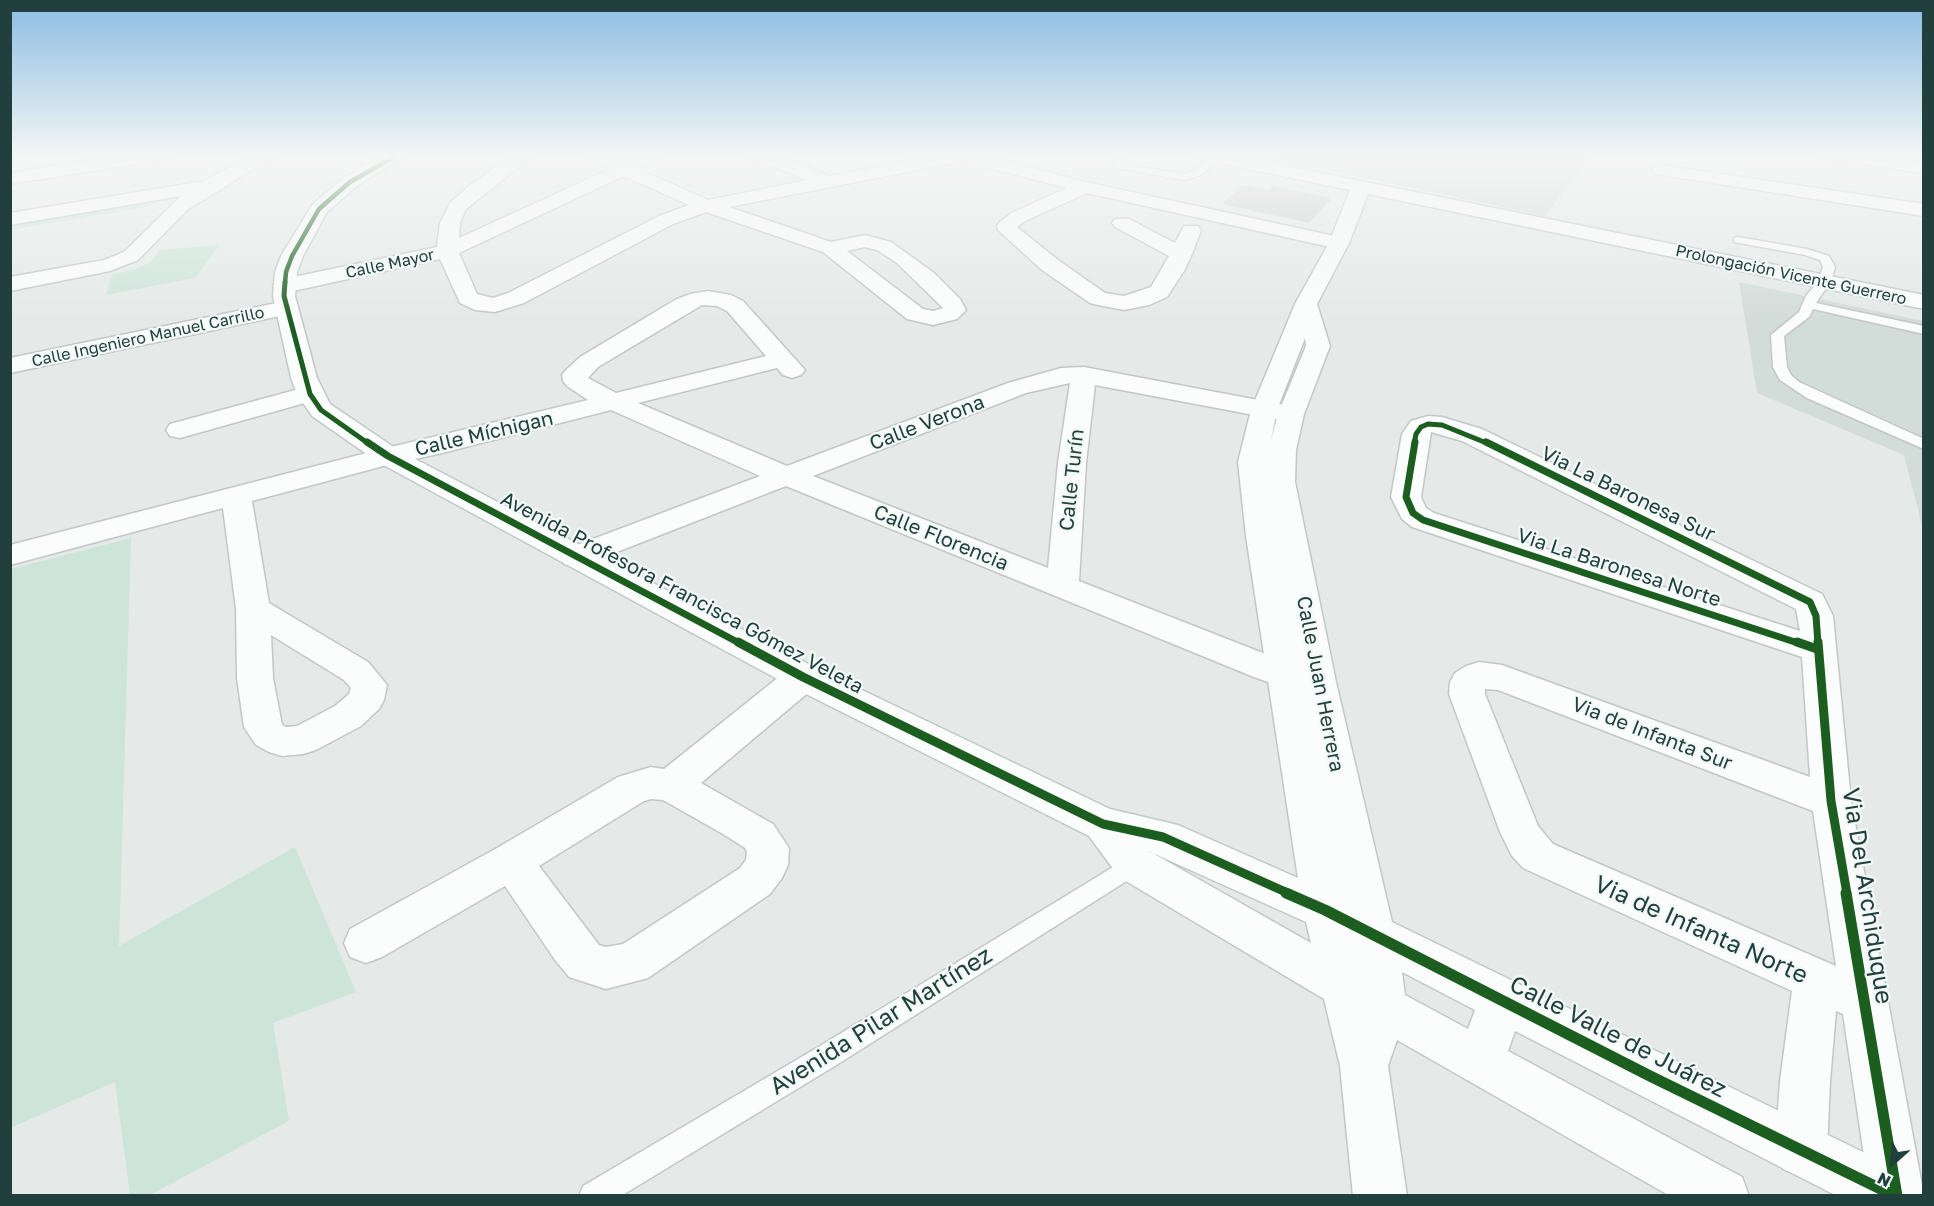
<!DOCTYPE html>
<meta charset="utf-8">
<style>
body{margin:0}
#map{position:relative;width:1934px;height:1206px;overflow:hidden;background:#e5eae9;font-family:"Golos Text",sans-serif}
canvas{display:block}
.frame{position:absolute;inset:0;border:12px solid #213f3c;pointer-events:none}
.north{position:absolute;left:1862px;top:1134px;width:60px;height:60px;-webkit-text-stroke:4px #f2f9f7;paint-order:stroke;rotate:207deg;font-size:16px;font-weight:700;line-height:24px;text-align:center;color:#213f3c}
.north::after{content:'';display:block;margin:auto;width:21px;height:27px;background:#213f3c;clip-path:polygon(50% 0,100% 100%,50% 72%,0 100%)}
</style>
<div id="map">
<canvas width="1934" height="1206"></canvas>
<div class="frame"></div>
<div class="north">N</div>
</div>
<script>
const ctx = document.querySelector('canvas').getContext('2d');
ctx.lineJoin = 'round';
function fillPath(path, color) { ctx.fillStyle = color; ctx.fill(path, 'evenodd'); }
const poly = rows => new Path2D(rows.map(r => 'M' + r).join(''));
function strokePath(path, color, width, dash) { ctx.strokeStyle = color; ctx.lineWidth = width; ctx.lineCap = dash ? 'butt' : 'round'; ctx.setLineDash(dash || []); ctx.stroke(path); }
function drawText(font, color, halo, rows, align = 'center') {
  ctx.font = font + ' "Golos Text",sans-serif'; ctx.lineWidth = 4.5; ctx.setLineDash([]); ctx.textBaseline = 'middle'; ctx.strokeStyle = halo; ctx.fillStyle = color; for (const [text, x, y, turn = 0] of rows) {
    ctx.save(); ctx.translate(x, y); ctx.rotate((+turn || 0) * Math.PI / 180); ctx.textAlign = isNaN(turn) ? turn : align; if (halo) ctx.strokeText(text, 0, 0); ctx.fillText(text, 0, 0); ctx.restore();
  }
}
fillPath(poly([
 [1250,154,1592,154,1545,216],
 [1739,282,1923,321,1923,529,1904,455,1757,393]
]), '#d2dcd9');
fillPath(poly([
 [147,201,152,204,141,208,11,230,11,224],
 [220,245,195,278,106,295,112,274,135,269,149,263,160,250],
 [131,538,119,946,295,847,356,992,273,1023,289,1121,148,1196,130,1195,115,1082,10,1128,11,569]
]), '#cde4d8');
fillPath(poly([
 [1243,185,1268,190,1272,186,1332,198,1309,223,1222,204]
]), '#ccd1d0');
const lane = poly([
 [1118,154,1129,154,1123,164,1184,174,1193,171,1213,156,1221,158,1201,175,1184,180,1117,168,1113,163,1118,154],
 [1272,154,1283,154,1267,169,1261,169,1261,165,1272,154],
 [1738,237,1807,249,1829,256,1835,267,1831,281,1816,303,1924,326,1924,334,1813,309,1809,317,1784,336,1787,367,1791,375,1799,382,1924,439,1924,449,1807,398,1780,380,1773,367,1771,335,1799,312,1806,296,1819,280,1823,267,1820,260,1805,255,1734,242,1734,238,1738,237],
 [1136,853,1144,856,1147,863,1144,870,838,1064,621,1196,579,1196,583,1186,820,1046,1136,853]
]);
const street = poly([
 [131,154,176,154,167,159,10,184,10,173,131,154],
 [255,154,278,154,187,210,138,260,110,271,10,291,10,277,104,260,124,252,181,196,10,225,10,213,204,181,255,154],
 [514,154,535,154,466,209,460,223,459,238,610,169,586,158,583,154,607,154,624,162,641,154,665,154,662,158,639,169,708,200,808,180,751,158,748,154,774,154,830,176,942,154,980,154,1086,182,1339,237,1346,239,1349,243,1346,247,1339,249,1087,193,1025,221,1017,227,1058,260,1105,293,1124,296,1151,287,1169,256,1115,227,1112,223,1115,219,1129,219,1175,243,1184,226,1198,226,1201,230,1192,254,1184,271,1167,297,1149,305,1124,310,1098,305,1090,303,1042,270,998,230,997,226,1000,222,1011,213,1067,188,963,161,729,207,831,242,865,235,891,242,934,273,960,299,966,310,957,319,933,325,907,319,823,252,706,212,673,224,524,303,495,312,475,310,460,303,440,259,284,293,276,291,273,286,276,281,284,279,437,247,440,223,450,203,469,186,514,154],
 [624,176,689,205,659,216,508,293,493,298,477,294,459,253,624,176],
 [865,247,877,250,897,263,943,308,933,311,923,309,847,251,865,247],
 [1818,154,1867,154,1924,163,1924,173,1827,159,1818,154],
 [1661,165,1924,204,1924,216,1655,174,1652,170,1655,166,1661,165],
 [708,291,731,295,743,301,805,370,801,375,792,378,783,375,777,368,638,403,787,466,1008,383,1061,368,1084,367,1300,408,1304,414,1300,420,1291,422,1095,385,1086,463,1079,581,1278,659,1323,671,1328,680,1323,689,1310,693,1285,688,1254,677,786,486,586,564,575,567,564,564,559,557,564,550,760,476,611,410,438,454,391,464,252,501,269,603,368,662,387,685,384,700,379,709,361,726,316,750,303,754,282,756,269,752,256,745,244,727,237,678,236,609,223,508,10,565,10,545,378,450,588,400,567,386,563,381,562,375,566,370,580,357,675,300,690,294,708,291],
 [702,305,717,306,727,311,766,356,616,393,588,378,598,367,702,305],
 [1070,383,1058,463,1048,568,813,476,1026,393,1070,383],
 [271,635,344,680,351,688,349,694,335,706,297,726,286,727,282,725,273,678,271,635],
 [286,301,294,303,297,308,294,313,10,373,10,358,286,301],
 [310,386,319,389,323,394,319,399,180,438,170,436,166,430,170,424,310,386],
 [1428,416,1442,417,1482,429,1822,594,1833,616,1851,801,1924,1196,1870,1196,1843,1014,1836,1011,1830,1081,1827,1151,1819,1169,1801,1177,1783,1169,1775,1151,1780,1081,1792,991,1523,868,1512,856,1500,832,1449,694,1450,682,1455,673,1466,666,1479,662,1502,665,1810,777,1802,657,1412,527,1402,519,1391,497,1402,434,1411,421,1428,416],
 [1431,432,1462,441,1796,609,1800,631,1434,513,1426,508,1421,497,1431,432],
 [1485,689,1498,690,1813,811,1836,966,1553,844,1538,826,1485,694,1485,689],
 [803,664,816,668,821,677,816,686,701,783,773,824,789,848,788,865,782,878,770,894,648,978,606,989,569,977,555,960,505,886,382,957,366,963,350,957,344,943,350,929,497,848,618,777,651,767,664,769,790,668,803,664],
 [651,799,663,800,723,834,745,848,747,852,746,860,740,868,623,944,606,947,599,945,539,866,644,801,651,799]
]);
const secondary = poly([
 [385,154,408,154,357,186,327,212,303,256,297,272,295,296,317,378,330,404,398,450,816,668,1110,809,1178,825,1298,878,1246,536,1238,462,1251,410,1295,304,1329,243,1350,190,1199,159,1190,154,1227,154,1924,295,1924,309,1368,194,1349,243,1317,304,1330,346,1304,414,1296,450,1295,482,1336,682,1392,922,1914,1177,1921,1196,1837,1196,1515,1031,1508,1051,1742,1177,1749,1196,1670,1196,1397,1040,1388,1066,1407,1196,1353,1196,1340,1066,1324,999,1119,877,1089,836,790,686,378,462,312,416,297,394,291,378,273,296,275,272,281,256,312,205,343,178,385,154],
 [1305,338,1306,346,1278,414,1271,440,1277,410,1305,338],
 [1148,851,1306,922,1311,943,1149,851,1148,851],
 [1402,972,1475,1010,1468,1029,1405,995,1402,972]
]);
strokePath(lane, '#c2c7c6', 3);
strokePath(street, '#c2c7c6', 3);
strokePath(secondary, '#c0c8c6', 3);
fillPath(lane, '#fbfcfc');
fillPath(street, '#fbfcfc');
fillPath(secondary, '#fbfcfc');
strokePath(poly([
 [285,283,286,272,292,256,319,209,350,182,399,154]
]), '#1b5e20', 4.5);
strokePath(poly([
 [285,282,284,296,310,394,321,410,369,444],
 [1414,444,1416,434,1421,427,1428,424,1442,425,1489,444]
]), '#1b5e20', 5);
strokePath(poly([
 [367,442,388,456,741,644],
 [1415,442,1406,497,1413,513,1423,520,1801,644],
 [1486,442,1810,602,1816,616,1818,644]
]), '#1b5e20', 7);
strokePath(poly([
 [738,642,803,677,1103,824,1163,837,1290,894],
 [1797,642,1817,649],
 [1818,642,1831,801,1847,894]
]), '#1b5e20', 9);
strokePath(poly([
 [1286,893,1325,910,1650,1076,1895,1196],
 [1846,893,1897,1196]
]), '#1b5e20', 11);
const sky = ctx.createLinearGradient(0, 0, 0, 323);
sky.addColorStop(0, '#8cbce3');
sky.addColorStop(0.48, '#f3f6f5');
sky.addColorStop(1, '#f3f6f500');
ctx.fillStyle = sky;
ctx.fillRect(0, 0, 1934, 323);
drawText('16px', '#213f3c', '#f2f9f7', [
 ["Calle Mayor",390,264,-12],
 ["Prolongación Vicente Guerrero",1791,275,12],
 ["Calle Ingeniero Manuel Carrillo",148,337,-12]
]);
drawText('20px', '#213f3c', '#f2f9f7', [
 ["Calle Verona",927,423,-21],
 ["Calle Míchigan",484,434,-13],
 ["Calle Turín",1072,480,-84],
 ["Via La Baronesa Sur",1628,494,26],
 ["Calle Florencia",941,538,22],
 ["Via La Baronesa Norte",1619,568,18],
 ["Avenida Profesora Francisca Gómez Veleta",682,593,28],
 ["Calle Juan Herrera",1320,684,79],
 ["Via de Infanta Sur",1652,734,21]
]);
drawText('24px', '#213f3c', '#f2f9f7', [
 ["Via Del Archiduque",1867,896,81],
 ["Via de Infanta Norte",1701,930,24],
 ["Avenida Pilar Martínez",881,1021,-32],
 ["Calle Valle de Juárez",1618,1037,27]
]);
</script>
